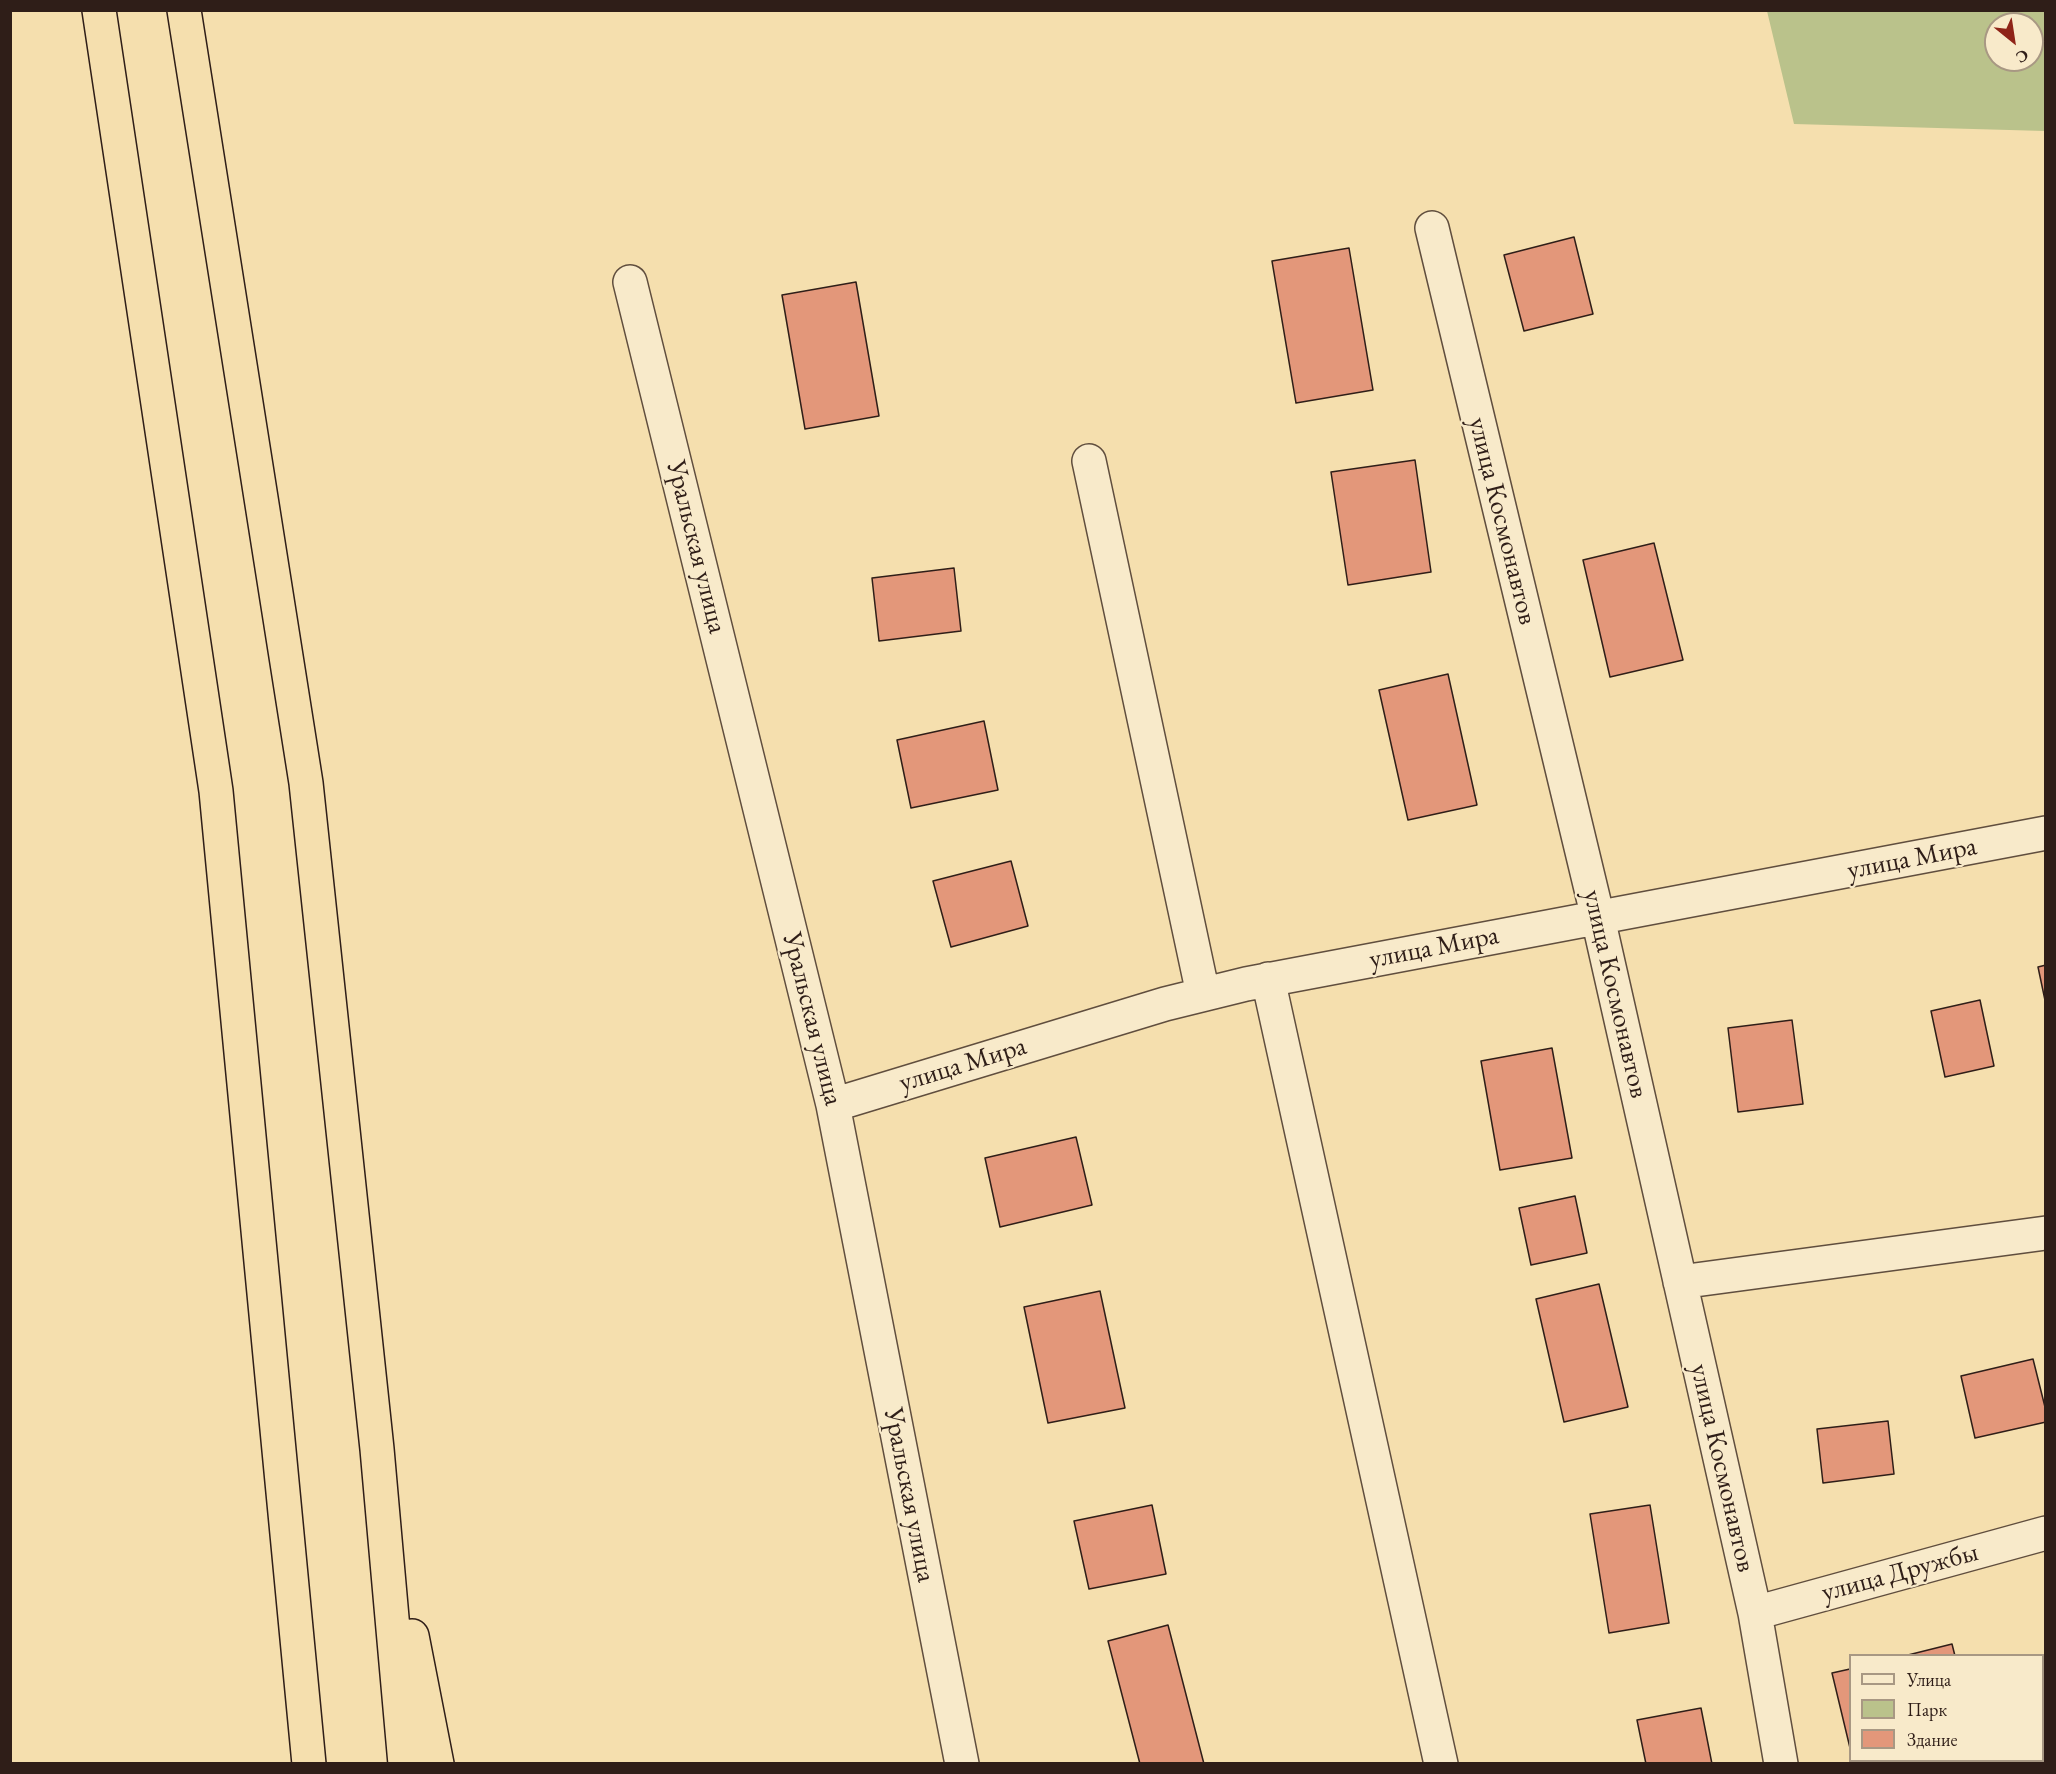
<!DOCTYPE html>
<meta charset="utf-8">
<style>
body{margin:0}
#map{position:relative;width:2056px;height:1774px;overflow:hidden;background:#f5dfae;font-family:"EB Garamond",serif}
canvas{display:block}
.frame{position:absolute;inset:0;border:12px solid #2f1e18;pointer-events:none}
.legend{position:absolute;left:1849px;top:1654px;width:195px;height:108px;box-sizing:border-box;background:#f8eaca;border:2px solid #a89883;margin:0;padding:8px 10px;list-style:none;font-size:18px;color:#2f1e18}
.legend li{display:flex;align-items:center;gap:12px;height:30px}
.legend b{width:30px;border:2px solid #a89883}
.north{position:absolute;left:1984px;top:12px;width:60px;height:60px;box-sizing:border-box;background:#f8eaca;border:2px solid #a89883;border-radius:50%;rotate:150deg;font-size:16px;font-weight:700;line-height:24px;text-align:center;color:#2f1e18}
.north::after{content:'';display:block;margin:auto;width:21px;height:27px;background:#8f2418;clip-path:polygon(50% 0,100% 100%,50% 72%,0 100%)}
</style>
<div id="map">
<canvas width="2056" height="1774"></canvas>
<div class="frame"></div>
<ul class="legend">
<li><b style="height:8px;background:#f8eaca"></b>Улица</li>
<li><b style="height:16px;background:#bac28b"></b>Парк</li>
<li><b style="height:16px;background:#e3977a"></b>Здание</li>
</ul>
<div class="north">С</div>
</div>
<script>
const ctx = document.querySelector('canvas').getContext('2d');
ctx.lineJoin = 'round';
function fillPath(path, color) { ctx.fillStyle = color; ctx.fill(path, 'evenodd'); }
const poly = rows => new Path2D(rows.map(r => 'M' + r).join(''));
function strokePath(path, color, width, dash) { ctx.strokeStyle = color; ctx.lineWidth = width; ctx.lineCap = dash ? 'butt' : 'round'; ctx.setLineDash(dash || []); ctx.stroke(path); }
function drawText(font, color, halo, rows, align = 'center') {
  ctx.font = font + ' "EB Garamond",serif'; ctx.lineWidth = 4.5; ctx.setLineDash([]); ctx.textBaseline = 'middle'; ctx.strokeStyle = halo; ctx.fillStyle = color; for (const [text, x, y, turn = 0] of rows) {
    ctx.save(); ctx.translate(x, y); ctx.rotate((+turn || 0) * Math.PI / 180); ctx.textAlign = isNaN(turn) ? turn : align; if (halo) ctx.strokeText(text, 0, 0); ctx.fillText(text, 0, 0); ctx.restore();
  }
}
fillPath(poly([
 [1767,11,2045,11,2045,131,1794,124],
 [1996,24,2032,24,2032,60,1996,60]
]), '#bac28b');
const building = poly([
 [1574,237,1593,314,1524,331,1504,255,1574,237],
 [1349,248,1373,390,1296,403,1272,261,1349,248],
 [856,282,879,416,805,429,782,295,856,282],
 [1415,460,1431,572,1348,585,1331,472,1415,460],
 [1654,543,1683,660,1610,677,1583,560,1654,543],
 [954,568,961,631,879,641,872,578,954,568],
 [1448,674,1477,805,1408,820,1379,690,1448,674],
 [984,721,998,790,911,808,897,740,984,721],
 [1011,861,1028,926,951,947,933,881,1011,861],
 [2046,965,2046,1005,2038,967,2046,965],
 [1980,1000,1994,1066,1945,1077,1931,1011,1980,1000],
 [1792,1020,1803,1104,1738,1112,1728,1028,1792,1020],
 [1552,1048,1572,1158,1500,1170,1481,1061,1552,1048],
 [1076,1137,1092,1205,1000,1227,985,1158,1076,1137],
 [1575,1196,1587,1253,1531,1265,1519,1208,1575,1196],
 [1599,1284,1628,1407,1564,1422,1536,1299,1599,1284],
 [1100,1291,1125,1408,1048,1423,1024,1307,1100,1291],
 [2033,1359,2046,1411,2046,1422,1975,1438,1961,1376,2033,1359],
 [1888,1421,1894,1474,1823,1483,1817,1429,1888,1421],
 [1152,1505,1166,1574,1089,1589,1074,1521,1152,1505],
 [1650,1505,1669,1623,1609,1633,1590,1514,1650,1505],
 [1168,1625,1204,1764,1140,1764,1108,1641,1168,1625],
 [1952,1644,1955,1656,1904,1656,1952,1644],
 [1850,1669,1850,1748,1832,1673,1850,1669],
 [1701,1708,1712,1764,1646,1764,1637,1720,1701,1708]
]);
fillPath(building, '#e3977a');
strokePath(building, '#2f1e18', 1.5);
const minor = poly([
 [1432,228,1598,918,1755,1613,1781,1764],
 [630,282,833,1105,962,1764],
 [1089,461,1203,994],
 [1268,979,1441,1764],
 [833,1105,1165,1004,1246,984,2046,833],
 [1680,1282,2046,1233],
 [1755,1613,2046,1533]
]);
const highway = poly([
 [99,10,216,791,309,1764],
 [184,10,306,783,377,1449,405,1764],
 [412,1636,437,1764]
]);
strokePath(minor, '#604e3e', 36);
strokePath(highway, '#2f1e18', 36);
strokePath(minor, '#f8eaca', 33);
strokePath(highway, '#f5dfae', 33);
drawText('27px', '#2f1e18', '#f8eaca', [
 ["улица Космонавтов",1502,521,76],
 ["Уральская улица",696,547,76],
 ["улица Мира",1912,859,-11],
 ["улица Мира",1434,948,-11],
 ["улица Космонавтов",1615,994,77],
 ["Уральская улица",812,1019,76],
 ["улица Мира",963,1065,-17],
 ["улица Космонавтов",1722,1468,77],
 ["Уральская улица",909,1495,79],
 ["улица Дружбы",1900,1573,-15]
]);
</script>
